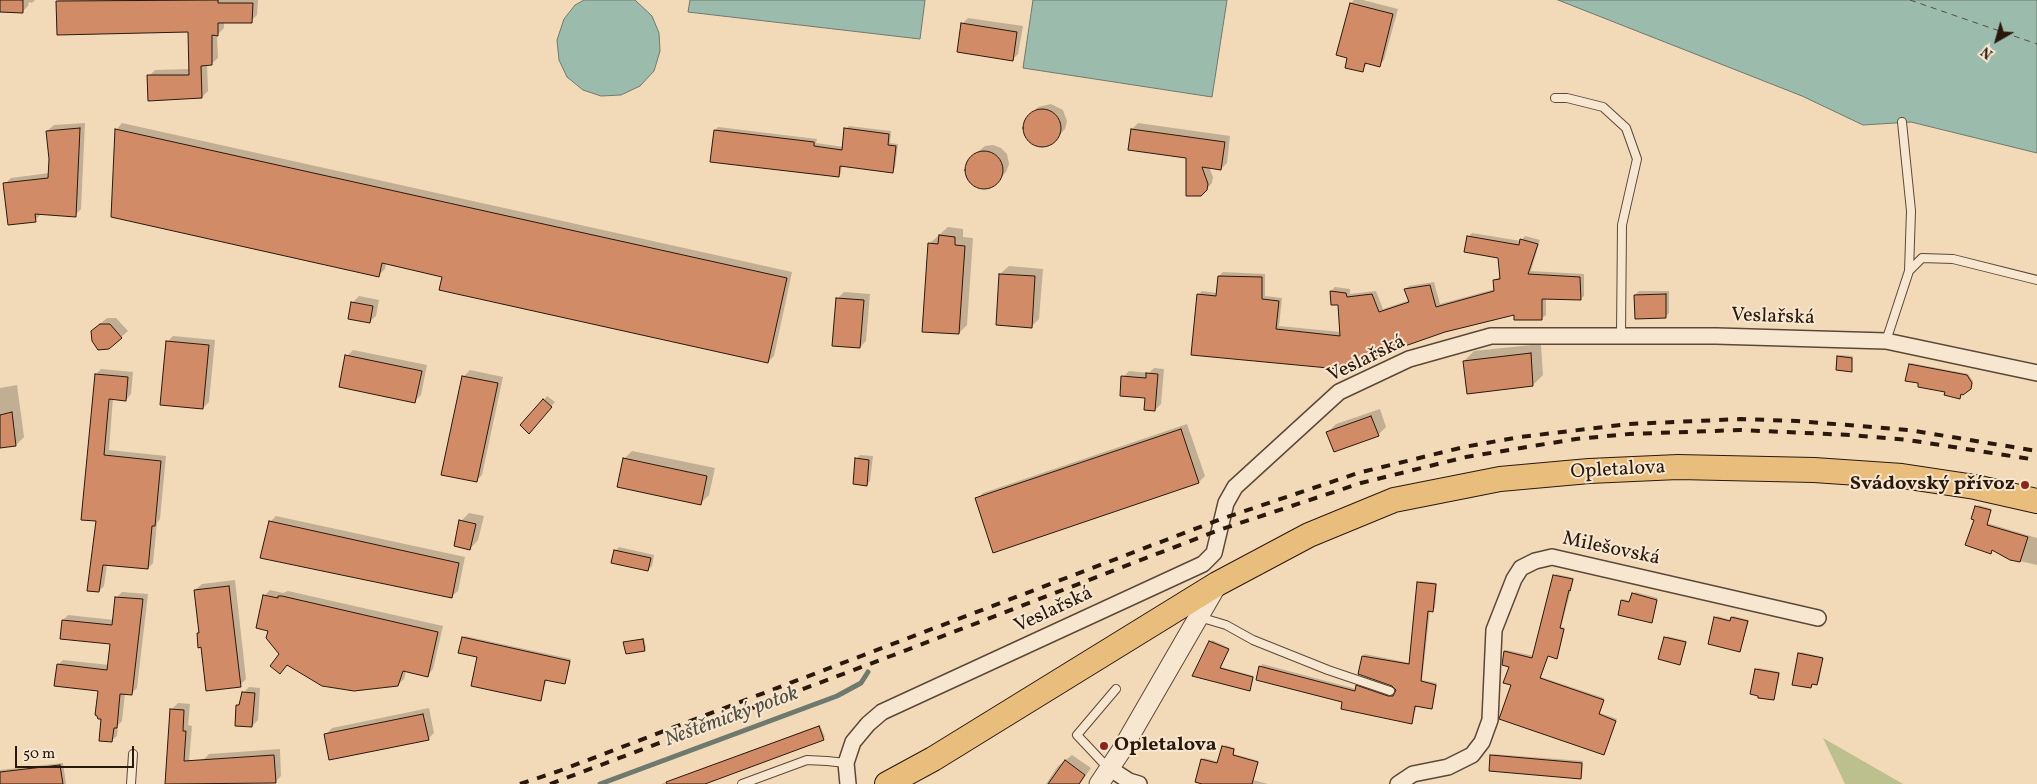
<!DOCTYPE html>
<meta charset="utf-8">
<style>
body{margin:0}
#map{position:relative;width:2037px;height:784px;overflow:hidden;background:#f2dab8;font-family:Vollkorn,serif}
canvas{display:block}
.north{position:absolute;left:1972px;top:15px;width:50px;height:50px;-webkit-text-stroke:4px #f7e7d1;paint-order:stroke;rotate:218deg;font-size:14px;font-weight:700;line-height:20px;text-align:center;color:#2a180c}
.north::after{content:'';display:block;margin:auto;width:18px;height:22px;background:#2a180c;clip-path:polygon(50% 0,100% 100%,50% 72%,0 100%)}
.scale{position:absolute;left:15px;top:746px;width:119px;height:22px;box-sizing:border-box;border:2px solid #2a180c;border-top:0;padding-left:6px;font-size:15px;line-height:18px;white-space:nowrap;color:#2a180c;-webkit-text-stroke:4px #f7e7d1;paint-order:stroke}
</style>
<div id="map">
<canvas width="2037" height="784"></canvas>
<div class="north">N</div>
<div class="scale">50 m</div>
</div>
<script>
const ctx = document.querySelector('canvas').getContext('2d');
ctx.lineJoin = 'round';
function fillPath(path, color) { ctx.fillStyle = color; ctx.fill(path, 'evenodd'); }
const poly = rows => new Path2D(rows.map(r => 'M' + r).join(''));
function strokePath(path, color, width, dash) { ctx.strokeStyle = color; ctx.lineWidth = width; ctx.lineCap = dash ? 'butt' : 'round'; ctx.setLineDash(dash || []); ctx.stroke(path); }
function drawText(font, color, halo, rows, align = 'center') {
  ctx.font = font + ' Vollkorn,serif'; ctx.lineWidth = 4; ctx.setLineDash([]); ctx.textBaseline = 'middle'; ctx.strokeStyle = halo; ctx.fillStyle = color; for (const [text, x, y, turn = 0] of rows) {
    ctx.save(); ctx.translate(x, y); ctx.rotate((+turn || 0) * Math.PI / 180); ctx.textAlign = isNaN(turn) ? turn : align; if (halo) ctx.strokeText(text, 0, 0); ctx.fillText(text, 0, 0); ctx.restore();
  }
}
fillPath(poly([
 [1823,738,1903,784,1845,784]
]), '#bcbf8e');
const water = poly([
 [584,0,635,0,652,16,659,33,660,51,654,71,640,86,621,95,601,96,583,90,567,77,559,60,557,40,564,19,575,5,584,0],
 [690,0,925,0,920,39,688,12,690,0],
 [1033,0,1227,0,1212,97,1023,68,1033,0],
 [1558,0,2037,0,2037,153,1911,122,1863,125,1802,96,1558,0]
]);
fillPath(water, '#9bbbad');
strokePath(water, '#6e7a6d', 1);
fillPath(poly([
 [0,0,35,0,32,3,29,2,28,6,22,12,0,11],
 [59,0,258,0,257,15,251,21,224,22,224,28,217,35,218,58,211,64,207,64,208,91,202,97,149,76,155,70,190,69,189,30,58,1],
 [1354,0,1363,0,1398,9,1384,60,1379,65,1368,62,1362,71,1349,57,1351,3],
 [968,18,1023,26,1018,54,1012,60,962,24],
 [1051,104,1063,110,1067,121,1065,129,1054,141,1047,145,1039,146,1031,142,1026,136,1024,127,1026,121,1038,107],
 [85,123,81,209,75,215,41,214,35,220,5,184,11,178,49,173,50,159,47,131,54,125],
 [122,123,792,272,774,356,768,362,444,276,386,263,385,269,379,275,116,130],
 [1138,123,1230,136,1227,163,1221,169,1209,167,1213,177,1212,183,1201,195,1187,157,1129,149,1132,129],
 [849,126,891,131,890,143,898,144,895,168,892,171,842,165,841,173,838,176,715,130,718,127,817,139,816,143,844,147,846,129],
 [993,145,1001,148,1007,154,1009,164,1006,172,992,186,985,188,972,183,966,171,971,158,985,146],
 [948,227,963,229,963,237,973,238,967,325,959,333,929,244],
 [1472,233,1521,241,1525,236,1540,240,1531,271,1584,274,1584,296,1580,299,1546,298,1546,315,1542,318,1515,314,1445,331,1339,368,1198,295,1202,291,1217,293,1219,276,1223,272,1265,274,1265,296,1282,298,1279,326,1341,332,1339,303,1332,304,1331,291,1335,287,1350,289,1350,294,1376,291,1383,309,1410,300,1405,289,1409,286,1434,282,1440,304,1495,289,1494,280,1501,276,1499,257,1468,237],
 [1009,266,1043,269,1039,319,1031,327,1000,274],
 [1639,291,1669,291,1669,313,1665,317,1635,295],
 [844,292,870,294,866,341,860,347,838,298],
 [359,296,379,300,376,316,369,322,349,318,353,302],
 [107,318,116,318,128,331,109,348,99,325],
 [173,336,215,340,209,402,203,408,167,342],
 [1541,344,1543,375,1533,385,1464,361,1474,351],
 [353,350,427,365,421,395,415,401,347,356],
 [1840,355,1853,356,1851,370,1838,357],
 [1911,363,1968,374,1973,381,1972,386,1962,393,1959,397,1947,391,1920,382,1910,364],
 [1154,368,1164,369,1161,404,1155,410,1146,397,1123,377,1129,371,1149,373],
 [101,369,133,372,131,394,126,400,113,398,109,450,166,456,160,519,157,523,153,563,148,568,107,564,104,586,99,591,96,374],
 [470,370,503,377,482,475,476,481,443,474,464,376],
 [17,385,24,437,16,445,0,447,0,388],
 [547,396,555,402,533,428,544,400],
 [1380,409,1386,427,1378,435,1328,432,1336,424],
 [1187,424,1205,476,1199,482,994,552,977,499,983,493],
 [632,451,715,468,709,495,701,503,624,459],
 [860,455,873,456,870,481,867,485,856,459],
 [1978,505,1992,509,1987,523,2037,538,2037,565,2011,559,1992,549,1990,552,1975,519],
 [469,513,484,516,478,540,470,549,461,521],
 [276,516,465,557,458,591,451,597,270,522],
 [619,547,654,555,652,566,648,570,615,551],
 [1556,574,1574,578,1561,627,1565,628,1558,656,1557,657,1548,655,1541,677,1604,698,1600,713,1617,719,1604,754,1512,684,1510,666,1505,651,1506,650,1534,656],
 [235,580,246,679,240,685,202,646,198,634,200,631,195,590,202,584],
 [1420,581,1437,583,1435,608,1430,610,1422,680,1437,683,1433,706,1431,708,1417,705,1412,722,1343,701,1257,679,1262,664,1356,689,1359,684,1394,695,1397,690,1363,656,1365,654,1410,663,1418,583],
 [270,590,283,593,288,591,443,626,433,669,428,675,406,671,404,679,398,685,280,654,270,630,264,596],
 [122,592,148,594,137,688,132,693,125,693,122,721,118,725,117,736,111,741,102,718,99,690,58,665,63,660,109,665,111,643,63,620,68,615,114,620,117,597],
 [1635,592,1658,598,1651,621,1622,601,1623,599,1631,601],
 [1717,616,1731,620,1733,616,1749,620,1740,651,1716,618],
 [465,636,571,659,566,681,564,683,547,679,540,700,478,656,463,638],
 [1667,636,1687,641,1680,663,1660,658],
 [644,638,646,648,644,650,625,642],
 [1212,640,1229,648,1221,667,1254,676,1250,690,1194,675],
 [1801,652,1823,657,1819,682,1813,683,1811,687,1799,654],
 [1758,668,1780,672,1774,699,1757,670],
 [249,687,260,688,258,720,252,726,238,705,241,702,243,693],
 [178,703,190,704,188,725,192,726,187,784,166,784,172,709],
 [429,708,434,733,428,739,326,734,332,728],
 [820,725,825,737,823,738,699,784,661,784],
 [1225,745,1235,748,1234,754,1259,761,1253,780,1268,784,1207,784,1203,760,1204,758,1219,762],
 [280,749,281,776,275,782,205,784,203,760,209,754],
 [1493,754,1583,761,1582,776,1580,778,1491,755],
 [1072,755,1091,768,1080,784,1046,784,1058,766],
 [63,763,66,784,0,784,0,770]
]), '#0003');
strokePath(poly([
 [600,784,837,696,861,683,868,672]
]), '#6e7a6d', 5);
strokePath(poly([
 [1910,0,2037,44]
]), '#525144', 1, [6, 5]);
const building = poly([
 [0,0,23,0,23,13,0,12,0,0],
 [218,0,218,3,253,3,252,23,218,23,218,36,212,35,212,65,201,66,202,98,148,101,147,75,189,75,188,32,57,35,56,1,218,0],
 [1350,3,1393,14,1380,67,1365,63,1363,72,1345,68,1347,58,1336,55,1350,3],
 [961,23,1017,32,1013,61,957,52,961,23],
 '1023 128a19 19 0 1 1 38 0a19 19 0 1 1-38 0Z',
 [80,128,76,217,35,214,36,222,8,225,3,183,48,178,49,159,46,131,80,128],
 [844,128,889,134,888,145,896,146,893,173,840,166,839,177,710,162,714,130,814,142,814,146,842,150,844,128],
 [115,129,787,278,768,363,439,290,442,277,382,263,379,277,111,217,115,129],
 [1131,129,1225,142,1221,170,1202,167,1208,184,1207,190,1201,196,1186,196,1186,158,1128,150,1131,129],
 '965 170a19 19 0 1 1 38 0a19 19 0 1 1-38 0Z',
 [939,235,955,237,955,245,965,246,959,334,922,332,928,243,938,244,939,235],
 [1467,236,1519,245,1520,239,1538,244,1528,274,1580,277,1581,300,1542,299,1542,320,1514,320,1514,315,1445,332,1339,369,1191,355,1197,294,1216,296,1218,276,1262,277,1262,299,1279,301,1276,329,1340,336,1338,305,1331,305,1330,291,1346,293,1347,297,1372,294,1379,312,1409,302,1404,289,1430,285,1436,307,1494,291,1493,280,1500,279,1498,258,1464,252,1467,236],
 [999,274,1035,276,1032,328,996,325,999,274],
 [1666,294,1666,318,1635,319,1634,295,1666,294],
 [836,298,864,300,860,348,832,346,836,298],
 [351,302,373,306,370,323,348,319,351,302],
 [100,324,110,324,122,338,109,349,98,350,92,341,91,331,100,324],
 [166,341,209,345,203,409,160,405,166,341],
 [1531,353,1533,386,1467,394,1463,361,1531,353],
 [345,355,422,371,415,403,339,387,345,355],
 [1837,356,1852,358,1852,372,1836,370,1837,356],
 [1909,364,1967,375,1972,383,1971,389,1963,395,1961,394,1960,399,1944,395,1945,392,1918,387,1918,383,1905,381,1909,364],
 [1146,373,1158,374,1155,411,1144,410,1145,398,1120,396,1121,376,1146,378,1146,373],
 [95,374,128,377,126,401,109,399,104,455,161,461,155,526,152,526,148,569,103,565,99,592,87,591,96,521,81,520,95,374],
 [462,376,498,383,477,482,441,475,462,376],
 [543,399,552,407,529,434,520,425,543,399],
 [12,412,16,446,0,448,0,415,12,412],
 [1371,416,1379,436,1334,452,1326,432,1371,416],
 [1181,429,1199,483,993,553,975,498,1181,429],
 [623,458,707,476,701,505,617,487,623,458],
 [855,458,869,460,867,486,853,484,855,458],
 [1975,506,1991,510,1987,525,2028,537,2020,562,2010,560,1992,550,1991,554,1965,545,1974,520,1971,519,1975,506],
 [459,520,476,524,470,550,454,546,459,520],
 [269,521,459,563,452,598,260,558,269,521],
 [614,550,651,558,648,571,611,563,614,550],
 [1553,575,1573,579,1570,591,1569,590,1560,628,1564,629,1557,659,1548,656,1540,678,1604,700,1599,714,1616,721,1604,755,1499,719,1511,685,1503,683,1509,667,1502,665,1504,651,1532,658,1553,575],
 [1417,582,1436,584,1433,612,1428,611,1421,681,1436,685,1432,709,1415,706,1412,724,1341,709,1342,702,1256,680,1259,666,1355,691,1356,685,1388,696,1393,696,1396,690,1392,686,1358,674,1362,656,1409,664,1417,582],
 [229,586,241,687,206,691,201,647,198,648,197,633,199,633,194,590,229,586],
 [1632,593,1657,600,1652,623,1618,615,1621,600,1629,602,1632,593],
 [263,595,278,598,278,596,282,596,438,632,428,677,403,671,398,686,354,691,322,686,287,665,280,674,270,666,279,654,266,638,268,631,256,628,263,595],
 [115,597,143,599,132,695,120,694,117,728,114,728,112,742,99,741,101,719,98,719,97,716,95,715,98,691,54,686,57,664,107,670,110,644,60,639,62,620,112,625,115,597],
 [1714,617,1730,621,1731,617,1748,621,1740,652,1708,644,1714,617],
 [462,637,570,661,565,684,545,680,541,701,471,686,477,657,458,653,462,637],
 [1664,637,1686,642,1680,665,1658,659,1664,637],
 [643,639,645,651,626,654,623,642,643,639],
 [1209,641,1229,649,1220,668,1253,677,1250,691,1192,676,1209,641],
 [1798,653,1823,658,1817,685,1812,684,1811,688,1792,685,1798,653],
 [1755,669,1779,673,1774,700,1758,698,1758,696,1750,694,1755,669],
 [242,692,255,693,252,727,235,726,236,705,239,705,242,692],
 [170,709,184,710,183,731,186,731,184,761,274,755,276,783,165,784,170,709],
 [423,714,429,740,329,760,324,734,423,714],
 [819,726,824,740,802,748,705,784,667,784,666,782,819,726],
 [1222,746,1234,749,1233,755,1258,762,1252,784,1202,784,1195,782,1201,759,1217,763,1222,746],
 [1490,755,1582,763,1581,779,1489,771,1490,755],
 [1065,760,1085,775,1079,784,1048,784,1065,760],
 [60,765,63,784,0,784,0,772,60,765]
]);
fillPath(building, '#d28b67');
strokePath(building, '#2a180c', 1);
const service = poly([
 [1555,98,1567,98,1603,107,1626,128,1637,159,1622,225,1621,335],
 [1909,271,1922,258,1953,259,2037,280],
 [1886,341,1909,271,1911,211,1902,122],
 [1199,617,1226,625,1253,640,1328,670,1390,691],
 [1108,768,1077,735,1116,689],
 [131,784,133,754],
 [742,784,807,760,827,761,846,763]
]);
const minor = poly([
 [1109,768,1129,781,1139,784],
 [848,784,846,763,853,742,868,724,882,712,1203,564,1214,553,1226,503,1235,487,1339,392,1409,359,1491,336,1716,336,1886,341,2037,373],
 [1398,784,1413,774,1448,767,1472,755,1482,742,1490,720,1494,630,1514,579,1521,568,1535,561,1552,557,1818,618]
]);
const tertiary = poly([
 [1099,784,1121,751,1217,585]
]);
const primary = poly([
 [887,784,933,759,1217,584,1309,535,1394,500,1500,479,1589,471,1678,467,1814,470,1902,476,1975,487,2037,501]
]);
strokePath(service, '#5c4837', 10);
strokePath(minor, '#5c4837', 18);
strokePath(tertiary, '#5c4837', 21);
strokePath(primary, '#2a180c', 26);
strokePath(service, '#f7e7d1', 8);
strokePath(minor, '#f7e7d1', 15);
strokePath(tertiary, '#f7e7d1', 19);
strokePath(primary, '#e9bd7c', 24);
strokePath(poly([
 [520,784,559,771,1221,519,1358,473,1464,447,1520,437,1629,424,1741,419,1797,421,1909,430,2037,451],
 [550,784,891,656,1219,530,1361,483,1466,457,1576,439,1629,434,1740,430,1851,435,1908,440,2037,460]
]), '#2a180c', 4, [9, 9]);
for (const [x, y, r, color] of [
 [2025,485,5,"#8f2418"],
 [1104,746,5,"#8f2418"]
]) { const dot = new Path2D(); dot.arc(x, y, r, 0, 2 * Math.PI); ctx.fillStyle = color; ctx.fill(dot); strokePath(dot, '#f7e7d1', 2); }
drawText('20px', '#2a180c', '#f7e7d1', [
 ["Veslařská",1773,318,2],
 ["Veslařská",1367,360,-26],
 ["Opletalova",1618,471,-3],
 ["Milešovská",1611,550,12],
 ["Veslařská",1054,611,-25]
]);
drawText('bold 20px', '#2a180c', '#f7e7d1', [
 ["Svádovský přívoz",2015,485],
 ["Opletalova",1114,746,"left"]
], 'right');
drawText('italic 21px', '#525144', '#f7e7d1', [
 ["Neštěmický potok",732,718,-20]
]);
</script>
